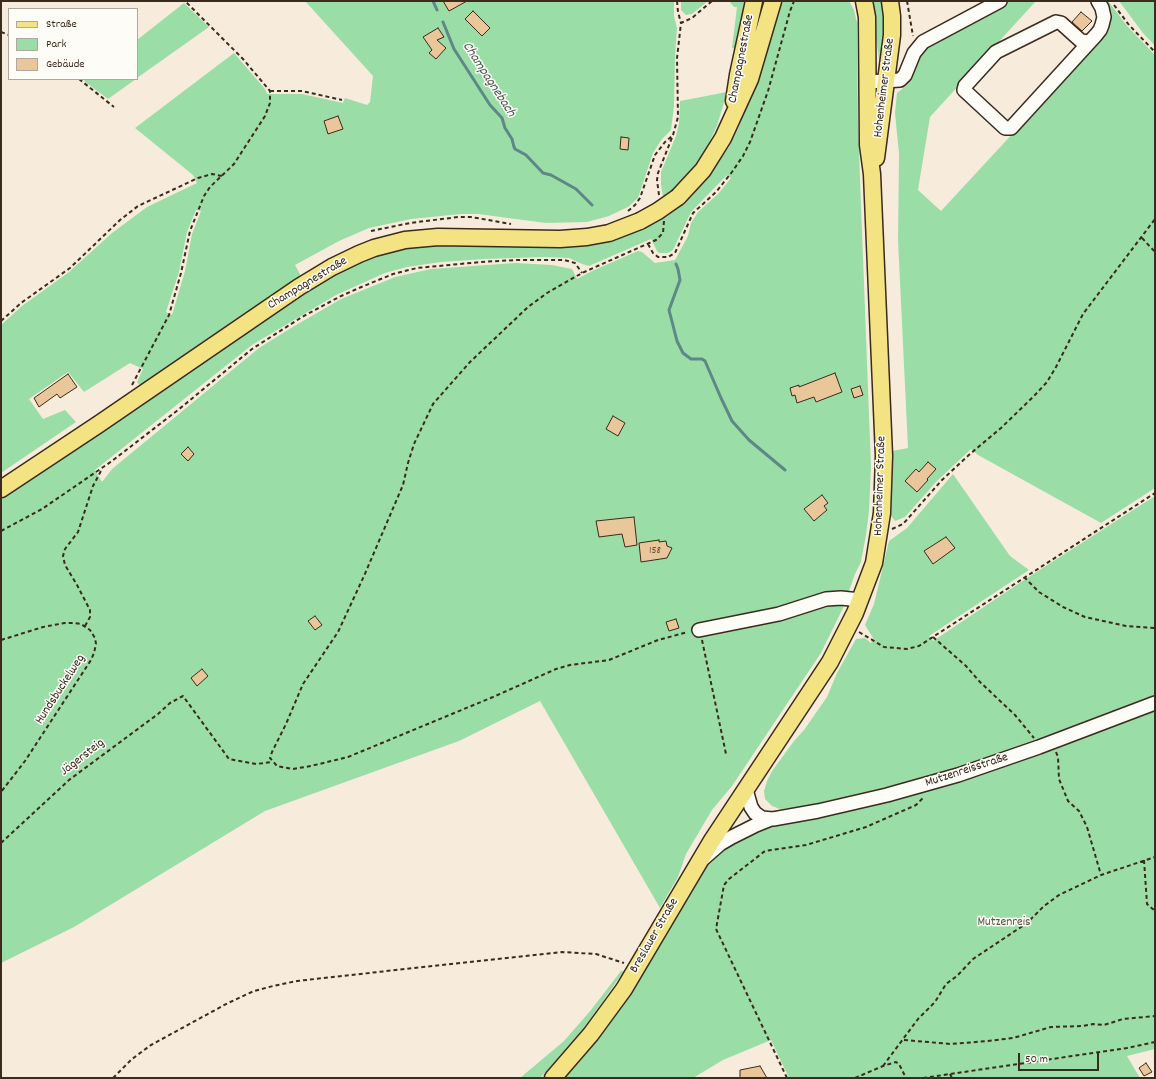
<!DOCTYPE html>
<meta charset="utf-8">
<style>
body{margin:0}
#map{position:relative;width:1156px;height:1079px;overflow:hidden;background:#f7ecdb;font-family:Dekko,sans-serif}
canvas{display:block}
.frame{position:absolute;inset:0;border:2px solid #3b2a1e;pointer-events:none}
.legend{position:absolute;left:8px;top:8px;width:130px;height:72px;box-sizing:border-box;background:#fdfcf7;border:1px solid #afa8a0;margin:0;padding:5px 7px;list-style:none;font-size:12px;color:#3b2a1e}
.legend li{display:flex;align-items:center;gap:8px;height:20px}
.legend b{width:20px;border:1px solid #afa8a0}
.scale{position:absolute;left:1018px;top:1053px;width:81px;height:18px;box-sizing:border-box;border:2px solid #3b2a1e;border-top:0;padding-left:5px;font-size:12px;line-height:14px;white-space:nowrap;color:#3b2a1e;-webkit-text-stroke:3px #fdfcf7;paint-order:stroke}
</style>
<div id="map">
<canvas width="1156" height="1079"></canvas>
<div class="frame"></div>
<ul class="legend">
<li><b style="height:5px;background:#f4e382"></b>Straße</li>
<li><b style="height:11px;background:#9bdda7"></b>Park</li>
<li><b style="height:11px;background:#eac79b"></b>Gebäude</li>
</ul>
<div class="scale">50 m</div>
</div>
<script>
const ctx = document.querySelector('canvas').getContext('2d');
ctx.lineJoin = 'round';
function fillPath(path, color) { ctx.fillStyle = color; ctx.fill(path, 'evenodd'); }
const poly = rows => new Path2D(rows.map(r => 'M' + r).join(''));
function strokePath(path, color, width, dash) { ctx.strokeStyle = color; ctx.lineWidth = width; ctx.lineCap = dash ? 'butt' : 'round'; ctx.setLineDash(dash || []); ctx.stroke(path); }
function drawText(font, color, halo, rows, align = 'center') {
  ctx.font = font + ' Dekko,sans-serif'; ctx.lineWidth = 3; ctx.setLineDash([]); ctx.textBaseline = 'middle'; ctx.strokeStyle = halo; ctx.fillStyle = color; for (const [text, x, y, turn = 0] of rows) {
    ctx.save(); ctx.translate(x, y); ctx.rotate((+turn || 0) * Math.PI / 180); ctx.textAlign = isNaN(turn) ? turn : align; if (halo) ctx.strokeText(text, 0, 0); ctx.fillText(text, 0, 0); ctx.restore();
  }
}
fillPath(poly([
 [305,1,674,1,674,16,677,28,675,57,674,106,671,130,662,139,653,153,638,198,628,207,609,216,587,222,546,223,478,214,461,214,411,219,369,228,339,241,295,265,302,278,142,388,137,382,143,369,130,363,84,392,68,372,29,399,43,419,65,410,76,422,1,473,1,325,22,306,69,272,112,233,147,207,197,183,193,175,135,128,234,53,265,89,267,94,302,94,343,103,345,98,367,105,370,102,373,76],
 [196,210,201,211,192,234,185,271,172,315,166,312,179,272,187,232],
 [681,1,708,1,692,14,686,15,681,10],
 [729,1,747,1,737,49,732,48,737,7,734,7],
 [782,1,849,1,854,10,857,23,858,126,871,467,869,511,866,535,861,562,855,574,843,608,821,653,732,786,712,810,686,854,678,877,660,908,540,701,459,741,265,811,74,927,1,963,1,495,317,282,367,258,416,245,596,241,630,234,643,229,668,216,680,206,704,182,729,147,738,129,746,108,772,25],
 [727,175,731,178,718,194,698,212,691,223,688,236,675,260,655,263,642,252,638,251,592,271,577,279,572,269,552,265,515,263,431,269,395,277,341,299,291,328,259,348,112,469,102,482,95,470,252,345,336,295,385,273,407,267,441,262,484,259,544,257,569,258,582,264,589,266,651,239,657,251,659,253,668,253,673,250,691,212],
 [871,1,884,1,889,15,881,74],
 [1009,1,1036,1,930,117,918,190,941,211,1101,38,1104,4,1108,1,1128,27,1155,55,1155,488,1101,523,978,455,971,449,936,482,905,517,895,521,891,516,892,451,908,448,898,240,899,154,895,113,897,93,907,85,918,57,927,47],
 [1119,1,1155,1,1155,46,1143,33],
 [184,3,209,27,137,78,137,40],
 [86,79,136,79,108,99,84,81],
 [727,92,717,126,704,153,694,169,681,183,672,191,670,191,663,197,661,184,661,172,676,136,679,123,680,101],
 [953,474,1010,556,1029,570,929,636,933,641,1024,580,1155,496,1155,696,976,762,914,781,801,807,780,809,772,806,765,799,764,791,767,781,772,771,794,741,804,730,827,697,837,673,856,639,865,638,871,643,873,638,865,625,874,604,889,541,907,528],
 [1155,709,1155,1049,1127,1056,1140,1078,789,1078,771,1040,723,1060,693,1078,559,1078,706,866,718,853,732,843,740,838,777,824],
 [621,971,624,971,586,1025,543,1075,540,1078,520,1078,564,1041,591,1010]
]), '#9bdda7');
strokePath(poly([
 [433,1,437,10],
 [443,22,454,49,490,105,502,118,505,128,512,139,514,147,515,149,526,155,543,173,551,175,576,189,592,205],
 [676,264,678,269,680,280,669,310,677,341,683,353,691,359,702,359,705,361,721,398,732,421,749,440,785,470]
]), '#5e8887', 3);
const building = poly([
 [443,1,467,1,449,11,443,1],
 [473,11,490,28,482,36,465,19,473,11],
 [1081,12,1092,21,1082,31,1072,22,1081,12],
 [438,28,444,37,437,40,446,48,436,59,429,53,432,50,423,37,438,28],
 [338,116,343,129,328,134,324,121,338,116],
 [621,137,629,138,628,150,620,149,621,137],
 [835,373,842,392,816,402,814,397,797,403,795,395,792,396,790,388,799,385,799,387,835,373],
 [68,374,77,387,60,398,57,394,39,407,34,398,68,374],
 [860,386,863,395,854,398,851,389,860,386],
 [613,416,625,423,618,436,606,429,613,416],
 [188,447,194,454,188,461,181,454,188,447],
 [928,462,936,469,927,479,928,480,917,492,905,481,916,469,919,472,928,462],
 [822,495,828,503,824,506,827,510,814,521,804,509,822,495],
 [634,517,637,545,625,547,622,534,599,537,596,521,634,517],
 [946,537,955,548,933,564,924,551,946,537],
 [659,540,659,542,666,541,667,546,672,548,667,558,641,562,639,543,659,540],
 [315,616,322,625,315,630,308,621,315,616],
 [676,619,679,628,669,631,666,622,676,619],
 [202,669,208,676,197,686,191,678,202,669],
 [1146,1063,1152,1072,1144,1076,1139,1068,1146,1063],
 [760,1066,767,1078,740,1078,740,1070,760,1066]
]);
fillPath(building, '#eac79b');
strokePath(building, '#3b2a1e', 1);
const minor = poly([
 [1089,42,1081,41,1061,23,1056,22,996,52,965,86,964,90,1005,128,1011,128,1096,35,1100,30,1102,25,1104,17,1102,8,1098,1],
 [868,82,900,80,905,75,914,53,923,42,1000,1],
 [699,630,779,614,826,599,841,598,860,600],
 [747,787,747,793,751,807,755,813,762,818,773,819,818,811,887,795,958,775,1039,747,1155,703],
 [704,858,720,844,732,837,756,825,771,819]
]);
const major = poly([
 [734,101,738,75,754,1],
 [876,158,892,35,892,16,890,1],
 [678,197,703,170,723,138,750,79,773,1],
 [1,489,99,424,299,287,332,267,359,254,374,248,405,240,438,237,560,239,587,237,609,233,640,221],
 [553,1078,591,1034,624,989,711,842,830,662,855,613,874,563,882,513,884,456,872,174,868,145,867,17,864,1]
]);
strokePath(minor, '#3b2a1e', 16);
strokePath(major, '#3b2a1e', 19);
strokePath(poly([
 [677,1,678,12,681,23],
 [907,1,913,36],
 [1114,5,1129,25,1155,52],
 [1,32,9,35],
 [79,79,114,107],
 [270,91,302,91,342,100],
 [659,195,657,180,658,173,673,135,678,117,677,58,681,23,692,18,712,1],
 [628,211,635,205,640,198,655,155,665,142,672,136],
 [664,221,663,233,656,240,582,273,547,293,528,307,470,362,433,404,414,444,408,463,403,485,364,576,338,632,303,684,286,724,272,752,270,758,277,766,293,769,311,766,348,757,493,697,556,669,570,665,609,660,658,640,688,632],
 [371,231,410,223,458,217,471,217,511,224],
 [1142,238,1155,252],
 [648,244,653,253,658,257,668,257,675,253,693,213,716,192,732,172,743,156,750,142,768,91,790,11,794,1],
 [1,321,21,303,70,268,120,220,138,206,198,178,212,174,222,176],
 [132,385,169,315,181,273,190,231,204,196,210,187,234,164,265,116,270,103,270,91,243,59,185,1],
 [892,529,903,524,942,480,970,454,1001,428,1034,396,1047,382,1056,367,1083,314,1155,219],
 [1,531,42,509,112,461,178,410,252,349,302,317,339,297,359,288,393,274,417,268,481,262,516,260,564,260,575,263,582,273],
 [1024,577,1039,592,1063,607,1085,617,1126,626,1155,628],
 [85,626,90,617,90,610,77,585,65,565,63,556,65,549,78,532,93,486,102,469],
 [859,632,884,647,907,649,919,646,1155,493],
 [933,637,966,666,980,682,1015,715,1034,738],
 [1,640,43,627,65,623,74,623,81,624,90,630,95,638,96,644,94,653,91,660,25,761,1,792],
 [702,640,726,754],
 [1056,752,1058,757,1059,779,1068,801,1079,811,1087,827,1101,875],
 [1,843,69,780,158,714,170,703,183,696,229,759,256,764,272,762],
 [1144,860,1147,904,1155,911],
 [904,1040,951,1044,988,1041,1013,1038,1051,1027,1082,1026,1093,1024,1104,1025,1123,1019,1155,1016],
 [883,1066,918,1019,935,1002,946,984,957,976,973,959,1027,923,1044,906,1059,895,1101,875,1155,857],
 [950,1074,952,1078],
 [113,1078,132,1059,151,1045,228,1003,254,991,273,986,297,981,423,967,562,952,596,954,624,963],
 [787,1078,716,929,724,885,729,879,765,851,806,845,866,827,916,805,924,797],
 [855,1078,883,1066,896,1062,899,1064,906,1078],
 [923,1078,1127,1048,1155,1042]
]), '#3b2a1e', 2, [4, 3]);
strokePath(minor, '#fdfcf7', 13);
strokePath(major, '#f4e382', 16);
const majorBridge = poly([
 [640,221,658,211,678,197]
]);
strokePath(majorBridge, '#3b2a1e', 19, []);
strokePath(majorBridge, '#f4e382', 16);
drawText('11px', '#67513d', null, [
 ["158",655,551]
]);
drawText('13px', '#3b2a1e', '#fdfcf7', [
 ["Champagnestraße",742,59,-79],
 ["Hohenheimer Straße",885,88,-83],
 ["Champagnestraße",308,284,-31],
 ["Hohenheimer Straße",881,486,-88],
 ["Hundsbuckelweg",61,690,-57],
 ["Jägersteig",83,758,-38],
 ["Mutzenreisstraße",967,771,-18],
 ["Breslauer Straße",655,936,-60]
]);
drawText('13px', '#535740', '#fdfcf7', [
 ["Mutzenreis",1004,923]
]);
drawText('italic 14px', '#4d5953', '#fdfcf7', [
 ["Champagnebach",488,80,57]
]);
</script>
